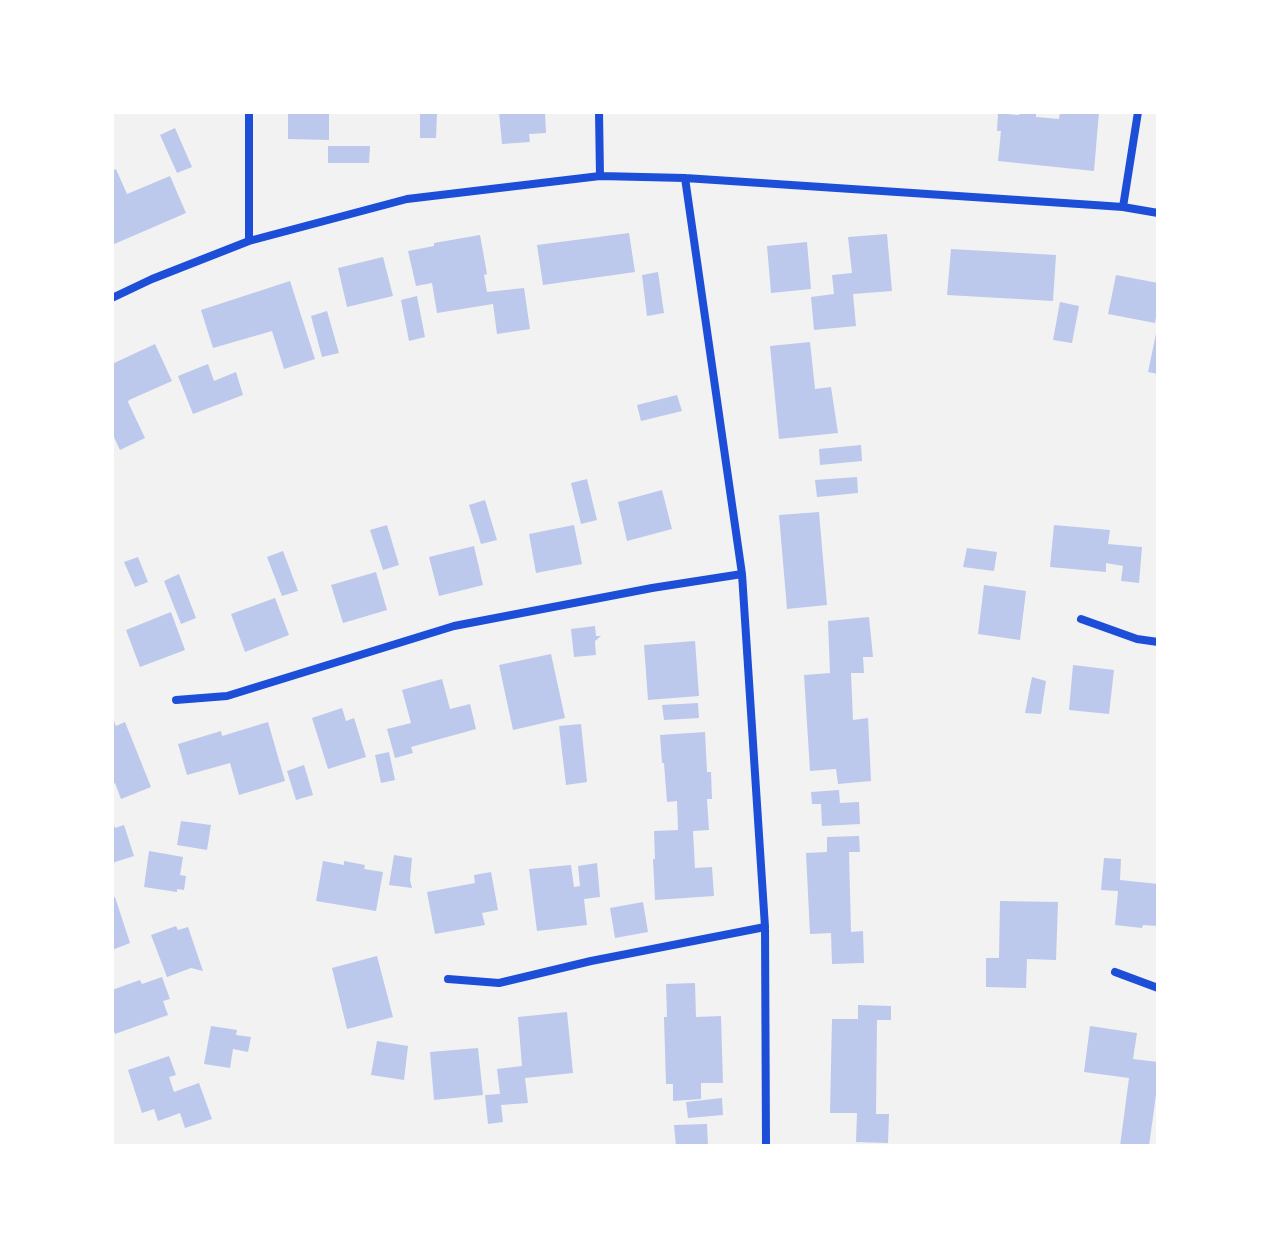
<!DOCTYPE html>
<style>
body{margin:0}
#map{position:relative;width:1270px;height:1258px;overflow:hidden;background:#f2f2f2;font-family:Montserrat,sans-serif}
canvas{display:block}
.frame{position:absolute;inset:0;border:114px solid #fff;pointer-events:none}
</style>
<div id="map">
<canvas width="1270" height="1258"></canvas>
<div class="frame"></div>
</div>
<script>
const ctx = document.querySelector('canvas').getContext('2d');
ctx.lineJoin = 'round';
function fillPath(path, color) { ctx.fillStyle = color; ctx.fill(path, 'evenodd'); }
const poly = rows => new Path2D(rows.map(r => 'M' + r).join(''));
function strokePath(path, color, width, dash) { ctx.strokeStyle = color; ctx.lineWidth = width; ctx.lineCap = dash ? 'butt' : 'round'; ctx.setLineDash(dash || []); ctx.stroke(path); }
fillPath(poly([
 [288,112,329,112,329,140,288,139],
 [420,112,437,112,436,138,420,138],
 [499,112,545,112,546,133,529,134,530,142,502,144],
 [1020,112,1036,112,1036,117,1059,119,1060,112,1099,112,1094,171,998,161,1001,131,997,131,998,113,1017,115,1019,115],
 [175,128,192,167,177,173,160,135],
 [328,146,370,146,369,163,328,163],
 [116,169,127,194,170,176,186,213,112,245,112,171],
 [629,233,635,272,543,285,537,245],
 [887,234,892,291,853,294,856,326,814,330,811,297,834,294,832,275,852,273,848,237],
 [480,235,487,274,484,275,487,292,524,288,530,329,497,334,493,304,437,313,432,283,416,286,408,251,434,246,434,243],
 [807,242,811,289,771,293,767,246],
 [951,249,1056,255,1053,301,947,295],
 [383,257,393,296,347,307,338,268],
 [658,272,664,313,647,316,642,275],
 [1116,275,1158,283,1158,305,1155,323,1108,314],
 [290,281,315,359,284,369,272,331,213,348,201,310],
 [417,296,425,337,409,341,401,300],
 [1060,302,1079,306,1072,343,1053,340],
 [327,311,339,353,322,357,311,316],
 [1157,329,1158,329,1158,374,1148,372],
 [810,342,815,389,831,387,838,433,779,439,770,346],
 [155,344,172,381,129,400,128,402,145,438,120,450,112,433,112,364],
 [208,364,214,381,236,372,243,395,193,414,178,376],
 [677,395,682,411,641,421,637,405],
 [861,445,862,461,820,465,819,449],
 [857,477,858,493,817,497,815,480],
 [587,479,597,520,581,524,571,483],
 [662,490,672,529,627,541,618,502],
 [485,500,497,540,481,544,469,505],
 [819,512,827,605,787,609,779,515],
 [387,525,399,565,383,570,370,530],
 [574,525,582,564,536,573,529,534],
 [1054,525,1110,530,1108,544,1142,547,1139,583,1121,581,1123,566,1106,563,1106,572,1050,567],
 [474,546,483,585,439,596,429,557],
 [967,548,997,552,994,571,963,567],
 [283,551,298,591,282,596,267,557],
 [138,557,148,582,135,587,124,562],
 [376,572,387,610,343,623,331,585],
 [179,574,196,618,181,624,164,581],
 [984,585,1026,591,1020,640,978,634],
 [275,598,289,635,245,652,231,614],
 [171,612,185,650,140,667,126,630],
 [869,617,873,657,863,657,864,673,851,673,853,720,868,718,871,781,838,784,836,769,810,771,804,675,830,673,828,621],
 [595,626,596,636,601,636,595,641,596,655,574,657,571,629],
 [695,641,699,696,648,700,644,645],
 [551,654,565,718,513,730,499,665],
 [1073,665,1114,670,1109,714,1069,710],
 [1032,677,1046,681,1041,714,1025,713],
 [442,679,450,709,470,704,476,729,411,747,413,753,395,758,387,729,411,723,402,690],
 [698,703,699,718,664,720,662,705],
 [342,708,346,721,354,718,366,757,328,769,312,718],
 [112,716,116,726,125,722,151,787,121,799,115,783,112,785],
 [268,722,285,781,239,795,230,763,187,775,178,744,221,731,222,736],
 [581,724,587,782,566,785,559,726],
 [705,732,707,772,711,772,712,799,707,799,709,830,693,831,695,868,712,867,714,896,655,900,653,859,655,859,654,831,678,830,677,801,667,802,664,763,662,763,660,735],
 [389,752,395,780,381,783,375,755],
 [304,765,313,795,296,800,287,771],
 [839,790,840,803,859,802,860,824,822,826,821,804,812,804,811,792],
 [112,820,115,828,124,825,134,856,112,863],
 [181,821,211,825,207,850,177,845],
 [859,836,860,852,849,852,851,932,863,931,864,963,832,964,831,933,810,934,806,853,827,852,827,837],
 [149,851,183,857,180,875,186,876,184,890,177,889,177,892,144,887],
 [394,855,412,858,410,880,412,888,389,885],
 [1104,858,1121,859,1120,880,1158,884,1158,926,1143,925,1142,928,1115,925,1118,891,1101,890],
 [323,861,344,865,344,861,365,865,364,869,383,872,376,911,316,901],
 [597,863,600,897,584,899,587,925,537,931,529,869,571,865,574,887,580,886,578,866],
 [491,872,498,910,482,913,485,925,435,934,427,892,475,883,474,875],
 [115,897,130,943,112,950,112,898],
 [1000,901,1058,902,1056,960,1027,959,1026,988,986,987,986,958,999,958],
 [643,902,648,932,615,938,610,908],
 [176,926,178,930,188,927,203,971,191,968,167,977,151,935],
 [377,956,393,1017,347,1029,332,968],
 [162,977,170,999,163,1001,168,1015,115,1034,112,1024,112,990,140,980,142,984],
 [695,983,696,1017,721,1016,723,1083,701,1083,701,1099,673,1101,673,1084,666,1084,664,1017,667,1017,666,984],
 [858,1005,891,1006,891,1020,877,1020,876,1114,889,1114,888,1143,856,1142,857,1113,830,1113,832,1019,858,1019],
 [567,1012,573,1073,525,1078,528,1103,501,1105,503,1122,488,1124,485,1095,500,1094,497,1069,522,1066,518,1017],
 [211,1026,237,1030,236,1035,251,1037,248,1052,233,1049,230,1068,204,1064],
 [1090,1026,1137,1033,1133,1059,1158,1062,1158,1080,1149,1146,1120,1146,1129,1078,1084,1072],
 [377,1041,408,1046,404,1080,371,1075],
 [478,1048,483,1095,434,1100,430,1052],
 [169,1056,176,1075,169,1077,174,1092,199,1083,212,1119,185,1128,180,1113,158,1121,154,1109,142,1113,128,1070],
 [722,1098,723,1115,688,1118,686,1102],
 [707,1124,708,1146,676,1146,674,1125]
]), '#bdc9ec');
strokePath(poly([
 [599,112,600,176],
 [685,178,742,574,765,927,766,1146],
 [1123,207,1138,112],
 [249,241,249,112],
 [112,298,152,279,249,241,407,199,600,176,685,178,1094,205,1123,207,1158,213],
 [1081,619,1137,639,1158,642],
 [176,700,227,696,454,626,652,588,742,574],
 [1115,972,1158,988],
 [448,979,499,983,591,961,765,927]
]), '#1d4ed8', 8);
</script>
